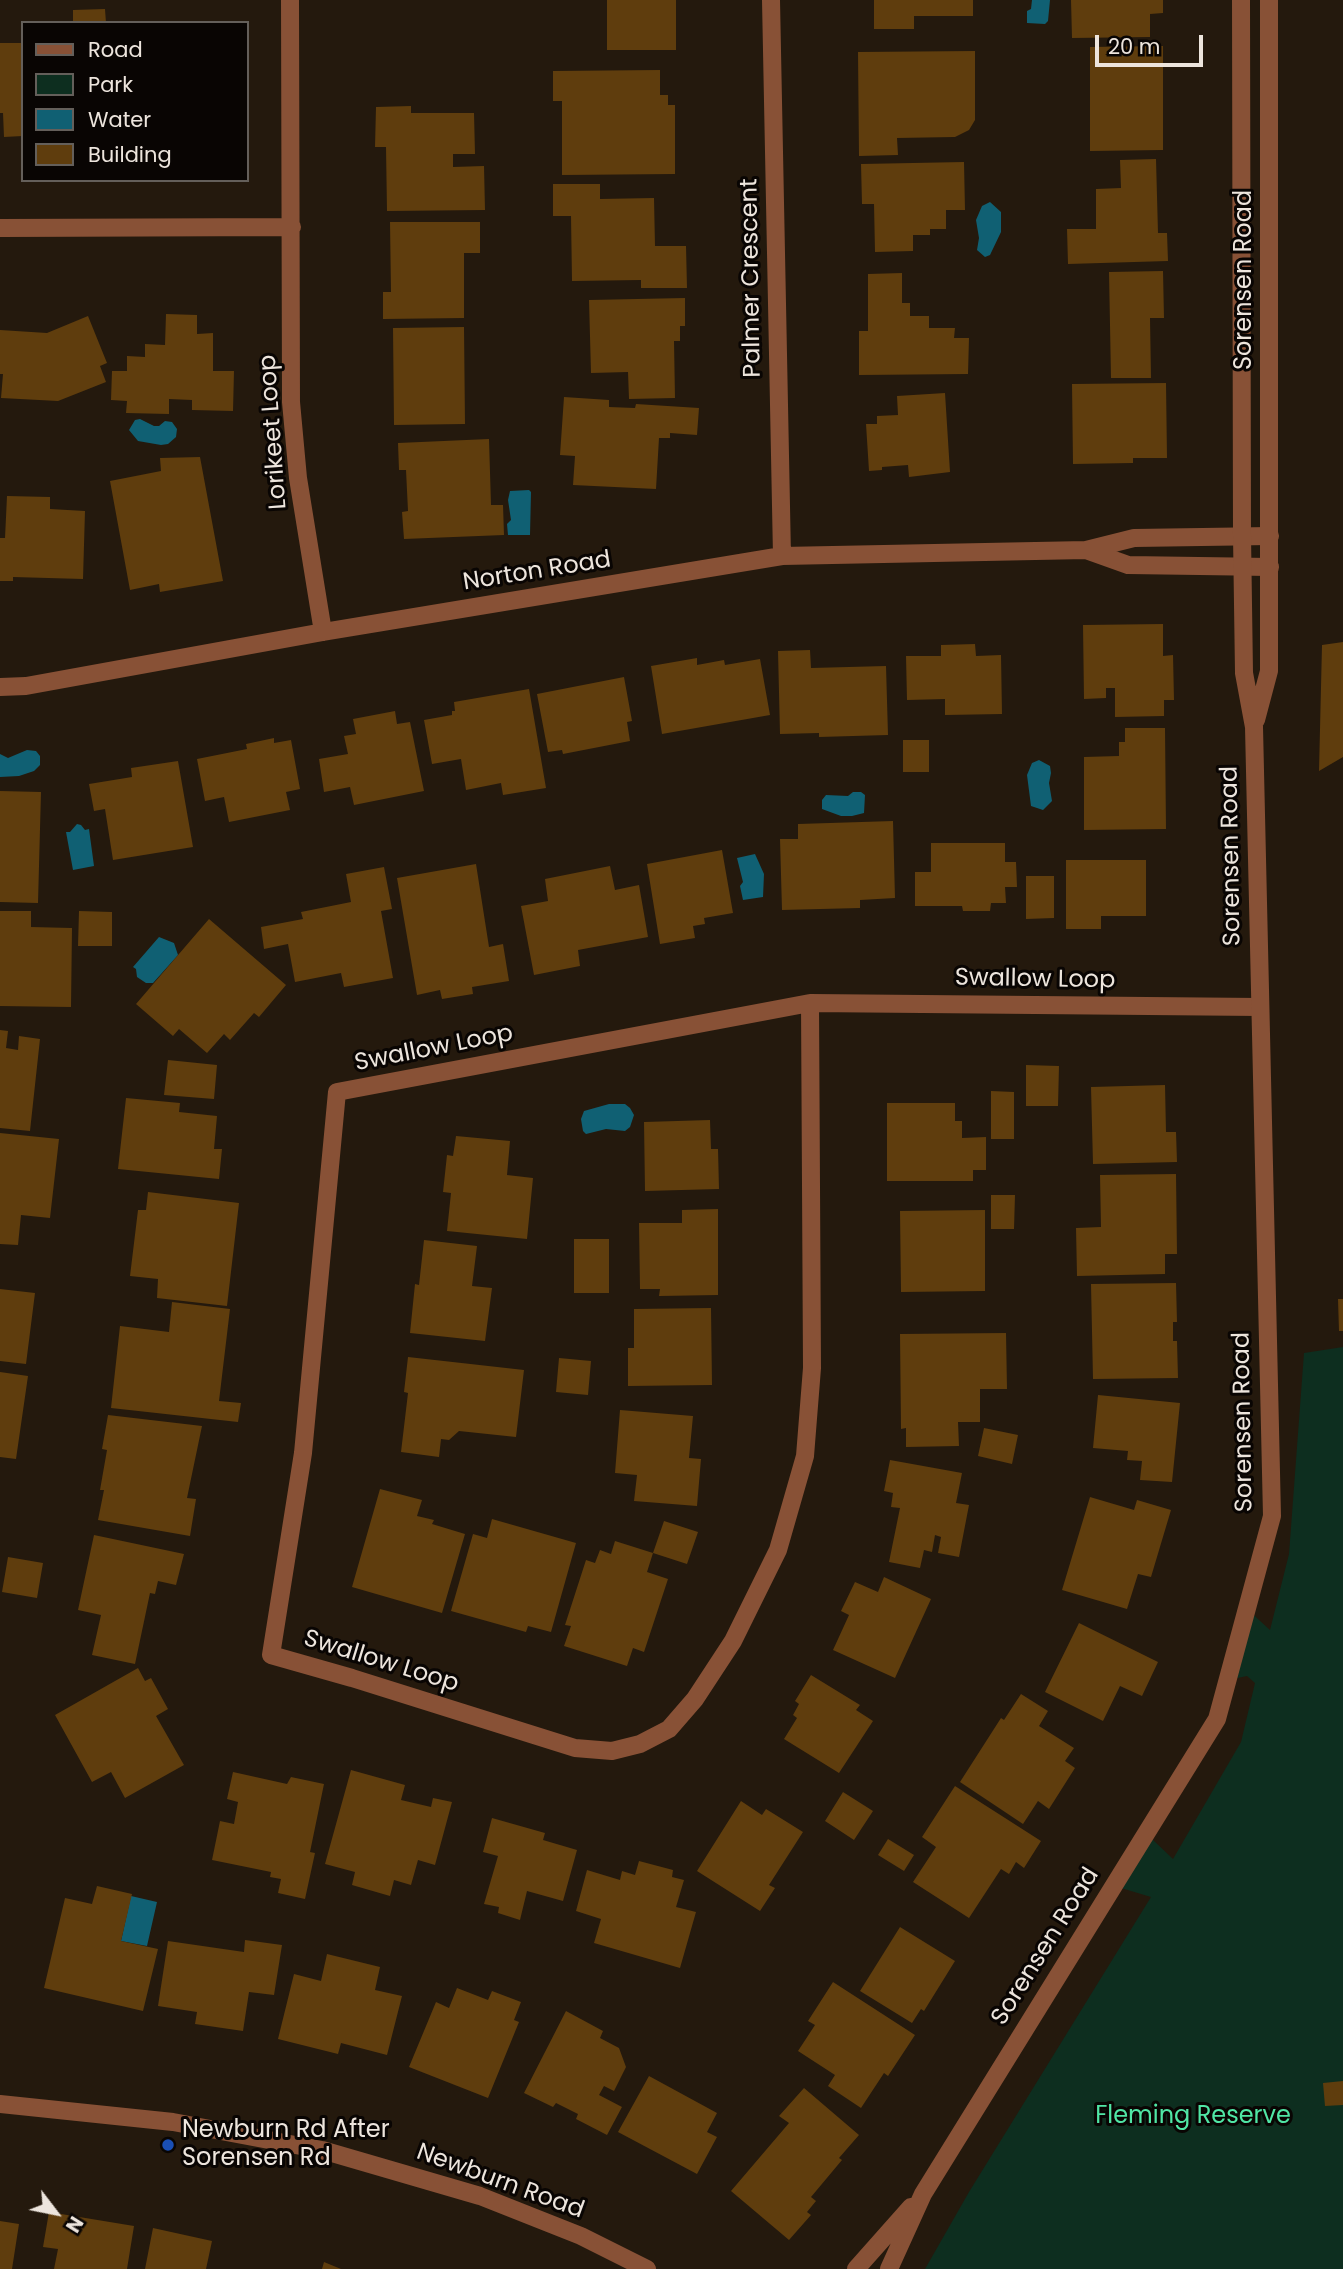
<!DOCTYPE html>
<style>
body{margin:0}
#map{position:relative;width:1343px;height:2269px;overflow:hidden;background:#24190d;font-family:Poppins,sans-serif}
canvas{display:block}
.legend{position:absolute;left:21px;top:21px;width:228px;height:161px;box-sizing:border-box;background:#090503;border:2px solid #645f5a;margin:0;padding:9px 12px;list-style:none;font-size:21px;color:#ede5dd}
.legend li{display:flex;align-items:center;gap:14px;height:35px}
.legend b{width:35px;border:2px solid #645f5a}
.north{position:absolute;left:21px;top:2178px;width:70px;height:70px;-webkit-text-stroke:5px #090503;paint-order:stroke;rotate:122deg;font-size:19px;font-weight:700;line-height:28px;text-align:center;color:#ede5dd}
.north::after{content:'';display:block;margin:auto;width:24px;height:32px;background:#ede5dd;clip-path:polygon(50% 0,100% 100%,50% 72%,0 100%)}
.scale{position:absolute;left:1095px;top:35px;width:108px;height:32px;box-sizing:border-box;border:4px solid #ede5dd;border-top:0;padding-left:9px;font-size:21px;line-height:24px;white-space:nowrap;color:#ede5dd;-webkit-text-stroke:5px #090503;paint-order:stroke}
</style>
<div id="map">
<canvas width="1343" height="2269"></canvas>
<ul class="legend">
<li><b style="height:9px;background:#885136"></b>Road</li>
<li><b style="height:19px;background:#0d2e1f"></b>Park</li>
<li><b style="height:19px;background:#106073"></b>Water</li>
<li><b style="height:19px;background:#5f3d0d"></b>Building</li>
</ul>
<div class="north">N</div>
<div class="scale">20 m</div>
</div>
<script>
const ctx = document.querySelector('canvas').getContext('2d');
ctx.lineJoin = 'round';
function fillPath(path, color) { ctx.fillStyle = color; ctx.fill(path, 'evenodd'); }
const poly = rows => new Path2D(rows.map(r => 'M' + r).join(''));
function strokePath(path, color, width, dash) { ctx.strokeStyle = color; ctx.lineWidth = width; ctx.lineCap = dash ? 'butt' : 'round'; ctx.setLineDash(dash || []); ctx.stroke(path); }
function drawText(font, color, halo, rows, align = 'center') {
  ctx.font = font + ' Poppins,sans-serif'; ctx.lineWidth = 6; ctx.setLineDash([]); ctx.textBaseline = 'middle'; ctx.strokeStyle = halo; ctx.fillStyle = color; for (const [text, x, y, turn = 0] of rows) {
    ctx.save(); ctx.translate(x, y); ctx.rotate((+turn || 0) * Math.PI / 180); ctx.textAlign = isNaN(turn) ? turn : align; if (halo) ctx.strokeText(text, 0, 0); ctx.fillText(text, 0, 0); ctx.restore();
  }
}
fillPath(poly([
 [1343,1347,1343,2269,925,2269,969,2192,1151,1897,1121,1888,1152,1839,1173,1859,1241,1742,1255,1683,1247,1676,1228,1680,1246,1608,1270,1630,1289,1554,1304,1353]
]), '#0d2e1f');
fillPath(poly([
 [1032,0,1050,0,1048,21,1045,24,1027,23,1027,11,1031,9],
 [990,202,1001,212,1001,232,990,255,985,257,977,250,979,238,976,220,982,206],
 [140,419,154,426,159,426,165,421,172,422,177,429,176,437,168,444,161,445,138,441,129,430,135,420],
 [529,490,531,492,530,535,508,535,507,524,511,520,508,500,510,491],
 [27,750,36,751,40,756,40,765,34,771,19,776,0,777,0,754,8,758],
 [1039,760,1050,766,1051,773,1049,783,1052,801,1043,810,1031,806,1027,775,1032,763],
 [853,792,861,792,865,795,864,813,852,816,841,816,822,809,822,800,826,795,848,796],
 [77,824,81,825,85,830,89,829,94,866,73,870,66,832,70,832],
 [755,854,764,874,763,897,743,900,740,886,743,882,737,858],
 [159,937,174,943,178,955,153,983,146,983,137,977,136,969,133,967],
 [609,1104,625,1104,630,1108,634,1115,630,1127,625,1131,606,1129,586,1134,583,1131,581,1119,584,1111],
 [131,1896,157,1902,147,1946,121,1941]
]), '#106073');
fillPath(poly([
 [607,0,676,0,676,50,607,50],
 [874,0,973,0,973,16,914,16,914,29,874,29],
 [1071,0,1163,0,1163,13,1150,14,1150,37,1072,38],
 [105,9,106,23,73,23,73,10],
 [0,43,23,43,23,136,4,137,3,113,0,113],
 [1163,46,1163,150,1090,151,1090,47],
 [975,51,975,120,969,130,955,137,897,138,898,155,859,156,858,52],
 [660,70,660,95,668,95,668,105,675,105,675,174,562,175,562,101,553,101,553,71],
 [411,106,411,113,474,113,475,154,453,154,453,167,484,166,485,210,387,211,386,147,375,147,376,107],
 [1156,159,1158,233,1167,233,1168,261,1068,264,1067,229,1096,229,1096,189,1121,188,1120,160],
 [964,162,965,210,946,210,946,229,930,229,930,235,913,235,913,251,875,252,874,204,862,204,861,164],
 [553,184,600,184,600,199,654,198,655,246,686,246,687,288,641,288,641,280,572,281,571,216,553,216],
 [390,222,480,222,480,253,464,253,464,318,383,319,383,292,391,292],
 [1163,271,1164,318,1150,318,1151,378,1111,378,1109,272],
 [902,273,902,303,910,303,910,316,929,316,929,328,955,328,954,338,969,338,968,374,859,375,859,331,868,331,868,274],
 [685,298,685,326,680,326,680,341,674,341,675,398,629,399,628,372,591,373,589,300],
 [166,314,197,315,197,334,213,333,213,371,234,371,233,411,192,410,192,400,169,399,169,414,126,413,127,401,111,400,112,371,127,371,127,356,145,357,145,344,165,345],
 [88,316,107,363,100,366,106,382,58,401,1,398,3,374,0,374,0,330,47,333],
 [464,327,465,424,394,425,393,328],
 [1166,383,1167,458,1133,458,1133,463,1073,464,1072,384],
 [945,393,950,472,909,477,908,465,882,467,882,470,869,471,866,424,877,424,877,416,898,415,897,396],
 [564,397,609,400,609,407,635,408,636,404,699,408,697,435,670,433,670,438,659,438,656,489,573,485,575,456,560,455],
 [489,439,491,505,503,505,504,535,404,539,402,512,408,511,406,470,399,470,398,443],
 [200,457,223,581,160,592,159,584,130,590,110,481,161,471,160,458],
 [7,496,50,497,50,509,85,511,83,579,13,577,13,581,0,581,0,538,5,538],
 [1163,624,1163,656,1173,655,1174,700,1164,700,1164,716,1115,717,1115,688,1106,688,1106,698,1084,699,1083,625],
 [1343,642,1343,757,1319,771,1322,645],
 [975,644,976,656,1001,655,1002,714,945,715,945,699,907,700,906,656,941,656,941,645],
 [810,650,811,668,886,666,888,735,819,737,819,733,780,734,778,651],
 [697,658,697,665,724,660,725,665,760,659,770,715,662,734,651,666],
 [624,677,632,721,627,722,630,741,563,754,562,750,548,752,537,694],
 [529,689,546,788,503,795,501,783,466,790,461,759,432,764,424,720,452,715,452,711,455,711,454,702],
 [395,711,397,724,410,722,424,791,354,805,350,787,324,792,319,759,348,754,344,736,356,734,353,719],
 [1125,728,1165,728,1166,829,1084,830,1084,757,1119,756,1119,742,1125,742],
 [274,738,274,743,291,740,300,789,286,792,290,810,229,822,224,797,205,801,197,759,247,749,246,744],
 [903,740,929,740,929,772,903,772],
 [178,761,193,847,113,860,105,809,94,811,89,784,132,777,131,768],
 [0,791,41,792,38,903,0,902],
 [893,821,895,898,860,900,860,908,782,910,780,839,798,839,798,824],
 [931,843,1005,843,1005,862,1016,862,1017,887,1005,887,1006,903,991,903,990,911,963,911,962,906,915,906,915,872,931,872],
 [722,850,733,913,704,918,705,924,693,926,695,938,660,944,647,864],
 [1066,860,1146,860,1146,916,1101,916,1101,929,1066,929],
 [476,864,489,947,503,944,509,981,472,987,473,994,442,999,440,990,417,995,397,878],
 [610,866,615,890,639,885,648,937,578,950,580,966,534,975,521,906,548,901,545,879],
 [384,867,392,909,381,911,393,978,344,987,341,973,295,982,288,944,264,949,261,927,303,919,301,912,351,902,346,874],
 [1026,876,1054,876,1054,918,1026,919],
 [0,911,31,911,31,927,72,928,71,1007,0,1006],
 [79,911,112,912,112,946,78,946],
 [209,919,286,985,259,1017,254,1013,230,1040,224,1034,207,1053,179,1029,173,1036,136,1004],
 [0,1030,8,1031,6,1048,18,1050,19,1036,40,1039,30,1131,0,1128],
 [168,1060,217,1065,214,1099,164,1095],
 [1026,1065,1059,1066,1058,1106,1026,1106],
 [1165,1085,1166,1132,1176,1132,1177,1162,1093,1164,1091,1087],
 [991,1091,1014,1092,1014,1139,991,1139],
 [126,1098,180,1103,179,1112,217,1116,214,1149,222,1149,219,1179,118,1169],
 [887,1103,955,1103,955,1121,962,1121,962,1138,986,1137,986,1170,973,1170,973,1181,887,1181],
 [710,1120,711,1149,718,1149,719,1189,645,1191,644,1122],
 [0,1133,59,1139,50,1218,21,1215,18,1245,0,1244],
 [456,1136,510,1141,507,1175,533,1178,527,1239,447,1231,451,1193,443,1192,447,1155,453,1156],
 [1176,1174,1177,1254,1165,1254,1165,1274,1077,1276,1076,1228,1101,1227,1100,1175],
 [148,1192,239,1203,227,1306,157,1298,158,1279,130,1276,138,1210,146,1210],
 [991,1195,1015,1195,1014,1229,991,1229],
 [718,1209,718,1295,659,1296,660,1289,640,1289,639,1223,682,1223,682,1210],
 [985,1210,985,1291,901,1292,900,1211],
 [574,1239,609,1239,609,1293,574,1293],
 [424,1240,477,1246,472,1286,492,1288,485,1341,410,1333,415,1284,419,1285],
 [1176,1283,1177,1322,1173,1322,1173,1341,1177,1341,1178,1378,1093,1379,1091,1284],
 [0,1289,35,1293,26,1364,0,1361],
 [1338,1299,1343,1299,1343,1331,1339,1331],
 [172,1302,230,1309,219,1401,241,1403,238,1422,111,1408,120,1326,169,1332],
 [711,1308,712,1385,628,1386,628,1348,634,1348,634,1309],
 [1006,1333,1007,1389,980,1389,980,1422,958,1422,959,1446,906,1447,906,1428,901,1429,900,1334],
 [408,1357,524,1370,516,1437,459,1431,449,1440,441,1439,439,1457,401,1452,408,1393,404,1392],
 [559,1358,591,1361,588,1395,556,1392],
 [0,1372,28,1376,16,1459,0,1457],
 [1098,1395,1180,1403,1172,1482,1140,1480,1142,1461,1127,1460,1128,1451,1093,1448],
 [620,1410,693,1416,689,1458,701,1459,697,1506,634,1501,637,1475,615,1473],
 [108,1415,202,1426,187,1498,196,1499,190,1536,98,1520,104,1490,100,1490,107,1450,102,1449],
 [984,1428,1018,1435,1012,1464,978,1456],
 [890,1460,962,1473,956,1503,969,1505,959,1557,938,1553,941,1537,935,1535,932,1552,924,1550,920,1568,889,1562,900,1508,891,1507,893,1493,884,1491],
 [380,1489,422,1500,417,1516,434,1520,432,1524,465,1534,442,1613,352,1587],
 [1090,1497,1134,1510,1137,1500,1171,1510,1151,1577,1138,1574,1127,1609,1062,1590],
 [492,1519,576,1543,551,1632,528,1626,526,1632,451,1611,473,1534,487,1538],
 [664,1521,698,1532,687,1564,653,1553],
 [94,1535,184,1554,176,1585,158,1581,155,1594,150,1593,135,1664,92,1655,101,1615,78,1610],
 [615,1541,653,1553,647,1572,668,1579,644,1652,633,1648,627,1666,564,1646,571,1626,565,1625,586,1560,595,1563,600,1550,611,1554],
 [8,1557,43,1563,37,1598,2,1592],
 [884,1577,931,1599,895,1678,833,1650,849,1615,841,1611,855,1582,878,1592],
 [1079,1623,1158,1662,1142,1696,1120,1686,1103,1721,1045,1692],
 [138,1668,145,1681,151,1678,168,1709,156,1716,184,1765,125,1798,111,1772,92,1782,55,1715],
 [811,1675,860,1705,856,1710,873,1721,839,1773,784,1739,797,1718,793,1715,799,1704,795,1701],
 [1021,1694,1048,1711,1039,1726,1074,1748,1065,1761,1075,1768,1049,1809,1038,1801,1023,1824,960,1782,1001,1718,1004,1720],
 [351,1770,405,1785,401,1800,431,1807,433,1798,452,1802,435,1865,418,1860,411,1885,394,1880,390,1896,352,1885,355,1872,325,1864],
 [233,1772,287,1784,291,1777,324,1784,310,1852,315,1853,305,1899,278,1893,281,1879,270,1877,271,1872,212,1860,220,1821,234,1824,238,1802,227,1799],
 [955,1786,1041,1841,1024,1868,1016,1862,1009,1874,1001,1869,969,1918,913,1882,936,1847,922,1837],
 [843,1792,873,1811,854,1840,825,1821],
 [741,1801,762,1815,766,1809,803,1832,769,1885,775,1888,760,1911,697,1871],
 [492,1818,545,1833,543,1840,577,1850,563,1901,527,1891,520,1920,498,1913,499,1907,484,1904,498,1856,483,1852],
 [888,1839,914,1855,904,1871,878,1855],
 [639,1861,673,1870,672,1877,684,1880,676,1907,696,1912,680,1968,594,1943,601,1919,576,1911,587,1870,620,1880,622,1871,635,1875],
 [97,1886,132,1894,121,1941,158,1949,143,2011,44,1988,65,1898,92,1904],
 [900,1927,955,1961,924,2011,921,2009,912,2023,860,1991],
 [245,1940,282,1945,274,1995,249,1992,243,2031,195,2024,197,2012,158,2006,168,1941,244,1952],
 [327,1954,380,1967,375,1990,402,1996,387,2055,341,2043,338,2054,278,2039,294,1974,321,1981],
 [833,1982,915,2035,888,2076,884,2073,861,2108,828,2086,835,2075,798,2051,815,2025,808,2021],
 [457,1988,488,2000,492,1991,521,2002,514,2020,519,2022,488,2098,409,2067,436,2002,449,2008],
 [566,2011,603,2031,600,2038,619,2048,626,2067,614,2091,604,2086,599,2095,622,2107,607,2135,576,2119,578,2114,556,2103,553,2107,524,2093],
 [649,2076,717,2113,707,2132,717,2137,697,2174,618,2132],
 [1343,2081,1343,2105,1325,2106,1323,2083],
 [804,2088,859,2135,839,2158,842,2160,811,2197,816,2201,807,2212,811,2215,789,2240,731,2191,789,2123,779,2116],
 [49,2212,134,2226,127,2269,54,2269,58,2249,43,2247],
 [0,2221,19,2224,12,2269,0,2269],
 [153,2228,212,2241,206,2269,145,2269],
 [324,2262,341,2269,322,2269]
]), '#5f3d0d');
strokePath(poly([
 [290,0,291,402,298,478,323,632],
 [771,0,782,556],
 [0,228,292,227],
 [1086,550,1128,565,1270,567],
 [0,687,26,686,323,632,782,556,1086,550,1134,538,1270,536],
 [810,1003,812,1368,805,1456,778,1550,733,1641,695,1699,669,1729,640,1744,612,1751,575,1748,352,1678,271,1655,303,1453,337,1092,810,1003,1260,1007]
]), '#885136', 18);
strokePath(poly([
 [1256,720,1269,671,1269,0],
 [0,2104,173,2122,322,2150,480,2196,581,2236,647,2269],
 [856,2269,911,2207],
 [889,2269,923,2194,1217,1719,1272,1516,1254,727,1244,673,1242,535,1241,0]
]), '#885136', 18);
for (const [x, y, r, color] of [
 [168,2145,7,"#1a4fb4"]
]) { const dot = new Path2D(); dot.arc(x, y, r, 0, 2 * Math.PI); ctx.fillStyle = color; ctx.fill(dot); strokePath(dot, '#090503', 2.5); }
drawText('24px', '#ede5dd', '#090503', [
 ["Palmer Crescent",752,278,-91],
 ["Sorensen Road",1245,280,-90],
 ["Lorikeet Loop",274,432,-94],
 ["Norton Road",537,572,-9],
 ["Sorensen Road",1232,856,-91],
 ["Swallow Loop",1035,980,1],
 ["Swallow Loop",434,1049,-11],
 ["Sorensen Road",1244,1422,-91],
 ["Swallow Loop",381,1662,17],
 ["Sorensen Road",1046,1947,-58],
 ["Newburn Road",500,2182,20]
]);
drawText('24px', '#50e6a5', '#090503', [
 ["Fleming Reserve",1193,2117]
]);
drawText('24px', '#ede5dd', '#090503', [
 ["Newburn Rd After",182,2131],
 ["Sorensen Rd",182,2159]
], 'left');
</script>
